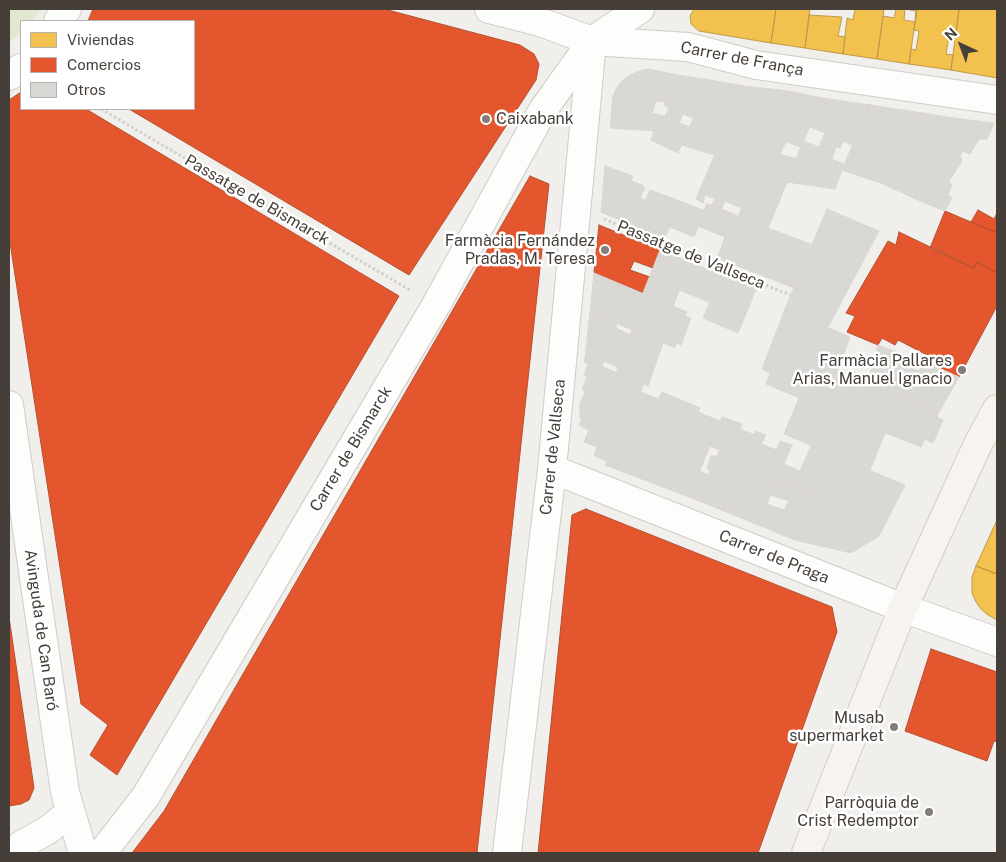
<!DOCTYPE html>
<meta charset="utf-8">
<style>
body{margin:0}
#map{position:relative;width:1006px;height:862px;overflow:hidden;background:#f1efec;font-family:"Public Sans",sans-serif}
canvas{display:block}
.frame{position:absolute;inset:0;border:10px solid #463f39;pointer-events:none}
.legend{position:absolute;left:20px;top:20px;width:175px;height:90px;box-sizing:border-box;background:#fff;border:1px solid #b5b2b0;margin:0;padding:6px 9px;list-style:none;font-size:15px;color:#463f39}
.legend li{display:flex;align-items:center;gap:10px;height:25px}
.legend b{width:25px;border:1px solid #b5b2b0}
.north{position:absolute;left:936px;top:20px;width:50px;height:50px;-webkit-text-stroke:4px #fff;paint-order:stroke;rotate:317deg;font-size:14px;font-weight:700;line-height:20px;text-align:center;color:#463f39}
.north::after{content:'';display:block;margin:auto;width:18px;height:22px;background:#463f39;clip-path:polygon(50% 0,100% 100%,50% 72%,0 100%)}
</style>
<div id="map">
<canvas width="1006" height="862"></canvas>
<div class="frame"></div>
<ul class="legend">
<li><b style="height:14px;background:#f2c14e"></b>Viviendas</li>
<li><b style="height:14px;background:#e4572e"></b>Comercios</li>
<li><b style="height:14px;background:#dad8d5"></b>Otros</li>
</ul>
<div class="north">N</div>
</div>
<script>
const ctx = document.querySelector('canvas').getContext('2d');
ctx.lineJoin = 'round';
function fillPath(path, color) { ctx.fillStyle = color; ctx.fill(path, 'evenodd'); }
const poly = rows => new Path2D(rows.map(r => 'M' + r).join(''));
function strokePath(path, color, width, dash) { ctx.strokeStyle = color; ctx.lineWidth = width; ctx.lineCap = dash ? 'butt' : 'round'; ctx.setLineDash(dash || []); ctx.stroke(path); }
function drawText(font, color, halo, rows, align = 'center') {
  ctx.font = font + ' "Public Sans",sans-serif'; ctx.lineWidth = 5; ctx.setLineDash([]); ctx.textBaseline = 'middle'; ctx.strokeStyle = halo; ctx.fillStyle = color; for (const [text, x, y, turn = 0] of rows) {
    ctx.save(); ctx.translate(x, y); ctx.rotate((+turn || 0) * Math.PI / 180); ctx.textAlign = isNaN(turn) ? turn : align; if (halo) ctx.strokeText(text, 0, 0); ctx.fillText(text, 0, 0); ctx.restore();
  }
}
fillPath(poly([
 [9,9,42,9,32,21,21,21,21,33,9,43]
]), '#e2e8cf');
const homes = poly([
 [694,9,776,9,771,43,699,31,691,24,690,16,694,9],
 [776,9,810,9,805,48,771,43,776,9],
 [855,9,884,9,877,59,843,54,847,18,853,20,855,9],
 [896,9,917,9,909,64,877,59,883,16,894,18,896,9],
 [905,9,916,11,915,22,904,20,905,9],
 [917,9,959,9,956,37,949,36,946,54,953,55,951,70,909,64,911,49,916,50,919,31,914,30,917,9],
 [959,9,997,9,997,78,951,70,959,9],
 [809,15,842,17,838,36,845,37,843,54,805,48,809,15],
 [997,520,997,574,976,566,997,520],
 [976,566,997,574,997,620,988,615,981,609,976,602,972,593,972,577,976,566]
]);
fillPath(homes, '#f2c14e');
strokePath(homes, '#be9a48', 1);
const shops = poly([
 [93,9,384,9,520,45,534,54,539,64,536,80,409,275,129,109,194,109,194,21,88,21,93,9],
 [21,92,21,109,86,109,399,296,117,775,90,755,108,725,81,704,9,236,9,100,21,92],
 [530,176,549,184,477,853,132,853,164,811,530,176],
 [978,210,994,219,997,213,997,233,971,222,978,210],
 [945,211,997,233,997,273,977,262,974,268,930,248,945,211],
 [599,225,660,250,653,268,634,261,630,270,650,277,643,293,594,273,599,225],
 [899,232,974,268,977,262,997,273,997,306,959,377,923,361,927,355,898,340,895,345,882,338,878,345,847,332,855,316,846,313,888,241,896,245,899,232],
 [586,509,832,607,837,632,758,853,538,853,572,515,586,509],
 [9,617,34,788,29,800,21,804,9,806,9,617],
 [931,649,997,672,997,742,994,741,987,761,905,731,931,649]
]);
fillPath(shops, '#e4572e');
strokePath(shops, '#b55031', 1);
const building = poly([
 [649,69,677,75,666,102,656,101,652,113,660,115,654,131,610,128,613,96,616,89,622,81,630,75,639,71,649,69],
 [677,75,710,80,694,118,683,114,679,123,690,127,678,153,651,140,660,115,665,116,669,108,664,105,677,75],
 [710,80,744,86,714,155,682,145,710,80],
 [744,86,788,91,741,208,725,201,721,210,711,206,715,199,705,195,703,203,696,199,744,86],
 [788,91,822,98,801,147,786,142,780,154,797,159,768,228,813,245,794,288,717,258,734,214,738,217,788,91],
 [822,98,870,105,852,145,843,141,840,148,836,147,832,159,844,164,835,189,787,182,803,141,819,147,825,133,810,127,822,98],
 [870,105,916,112,914,129,910,128,907,138,883,184,842,170,870,105],
 [916,112,961,119,958,136,920,201,883,184,907,138,910,128,914,129,916,112],
 [961,119,994,123,987,139,979,139,970,154,963,151,960,156,962,161,949,181,952,185,948,195,952,198,945,211,920,201,958,136,961,119],
 [605,166,633,176,631,181,642,185,645,188,640,198,645,200,634,226,601,212,605,166],
 [650,190,680,201,665,238,634,226,650,190],
 [680,201,705,211,694,237,670,227,680,201],
 [707,204,734,214,725,237,698,226,707,204],
 [827,209,879,231,828,327,785,309,827,209],
 [660,250,690,262,673,306,643,293,660,250],
 [690,262,721,275,709,302,679,290,690,262],
 [594,273,687,312,685,316,691,318,681,345,676,343,675,348,590,312,594,273],
 [721,275,757,287,738,333,703,318,721,275],
 [785,309,850,337,824,408,766,384,770,373,762,369,785,309],
 [590,312,617,323,616,328,630,335,632,330,663,343,648,386,616,373,618,367,604,361,602,367,585,359,590,312],
 [878,345,907,356,903,364,919,371,923,361,959,377,939,412,867,384,878,345],
 [585,359,643,384,641,392,658,399,662,392,700,408,698,412,720,421,689,497,605,465,607,462,594,455,597,447,584,442,589,430,579,425,582,420,580,418,580,403,586,391,582,389,587,377,584,375,588,364,584,362,585,359],
 [836,372,939,412,937,417,943,420,933,443,925,439,921,447,824,408,836,372],
 [799,398,885,433,870,470,784,434,799,398],
 [722,417,742,424,740,429,755,435,724,511,689,497,700,471,708,475,710,471,707,468,711,456,717,456,720,450,710,446,722,417],
 [756,431,766,435,761,444,777,450,780,441,792,445,758,525,724,511,756,431],
 [811,446,905,485,879,536,851,553,795,540,812,493,777,479,784,464,800,471,811,446],
 [777,479,812,493,795,540,758,525,767,504,784,510,789,501,771,495,777,479]
]);
fillPath(building, '#dad8d5');
strokePath(building, '#d9d6d2', 1);
const street = poly([
 [489,9,540,22,592,41,688,47,756,65,997,100],
 [58,21,67,9],
 [9,76,21,68],
 [9,405,65,792,83,853],
 [552,469,903,608,997,642],
 [21,845,48,830,70,812],
 [102,853,146,796,436,305,543,110,592,41,640,9],
 [507,853,552,469,592,42]
]);
const secondary = poly([
 [806,853,903,608,978,444,997,409]
]);
strokePath(street, '#cfccca', 30);
strokePath(secondary, '#d2cdc7', 30);
strokePath(poly([
 [101,109,410,290],
 [604,219,790,295]
]), '#d1cfcb', 3, [2.5, 2.5]);
strokePath(street, '#fdfdfc', 28);
strokePath(secondary, '#f6f3f0', 28);
for (const [x, y, r, color] of [
 [486,119,5,"#827d78"],
 [605,250,5,"#827d78"],
 [962,370,5,"#827d78"],
 [894,727,5,"#827d78"],
 [929,812,5,"#827d78"]
]) { const dot = new Path2D(); dot.arc(x, y, r, 0, 2 * Math.PI); ctx.fillStyle = color; ctx.fill(dot); strokePath(dot, '#fff', 2); }
drawText('16px', '#463f39', '#fff', [
 ["Carrer de França",742,59,11],
 ["Passatge de Bismarck",257,200,30],
 ["Passatge de Vallseca",691,255,22],
 ["Carrer de Vallseca",553,447,-84],
 ["Carrer de Bismarck",351,449,-59],
 ["Carrer de Praga",774,557,22],
 ["Avinguda de Can Baró",41,630,82]
]);
drawText('16px', '#463f39', '#fff', [
 ["Caixabank",496,119,"left"],
 ["Farmàcia Fernández",595,241],
 ["Pradas, M. Teresa",595,259],
 ["Farmàcia Pallares",952,361],
 ["Arias, Manuel Ignacio",952,379],
 ["Musab",884,718],
 ["supermarket",884,736],
 ["Parròquia de",919,803],
 ["Crist Redemptor",919,821]
], 'right');
</script>
